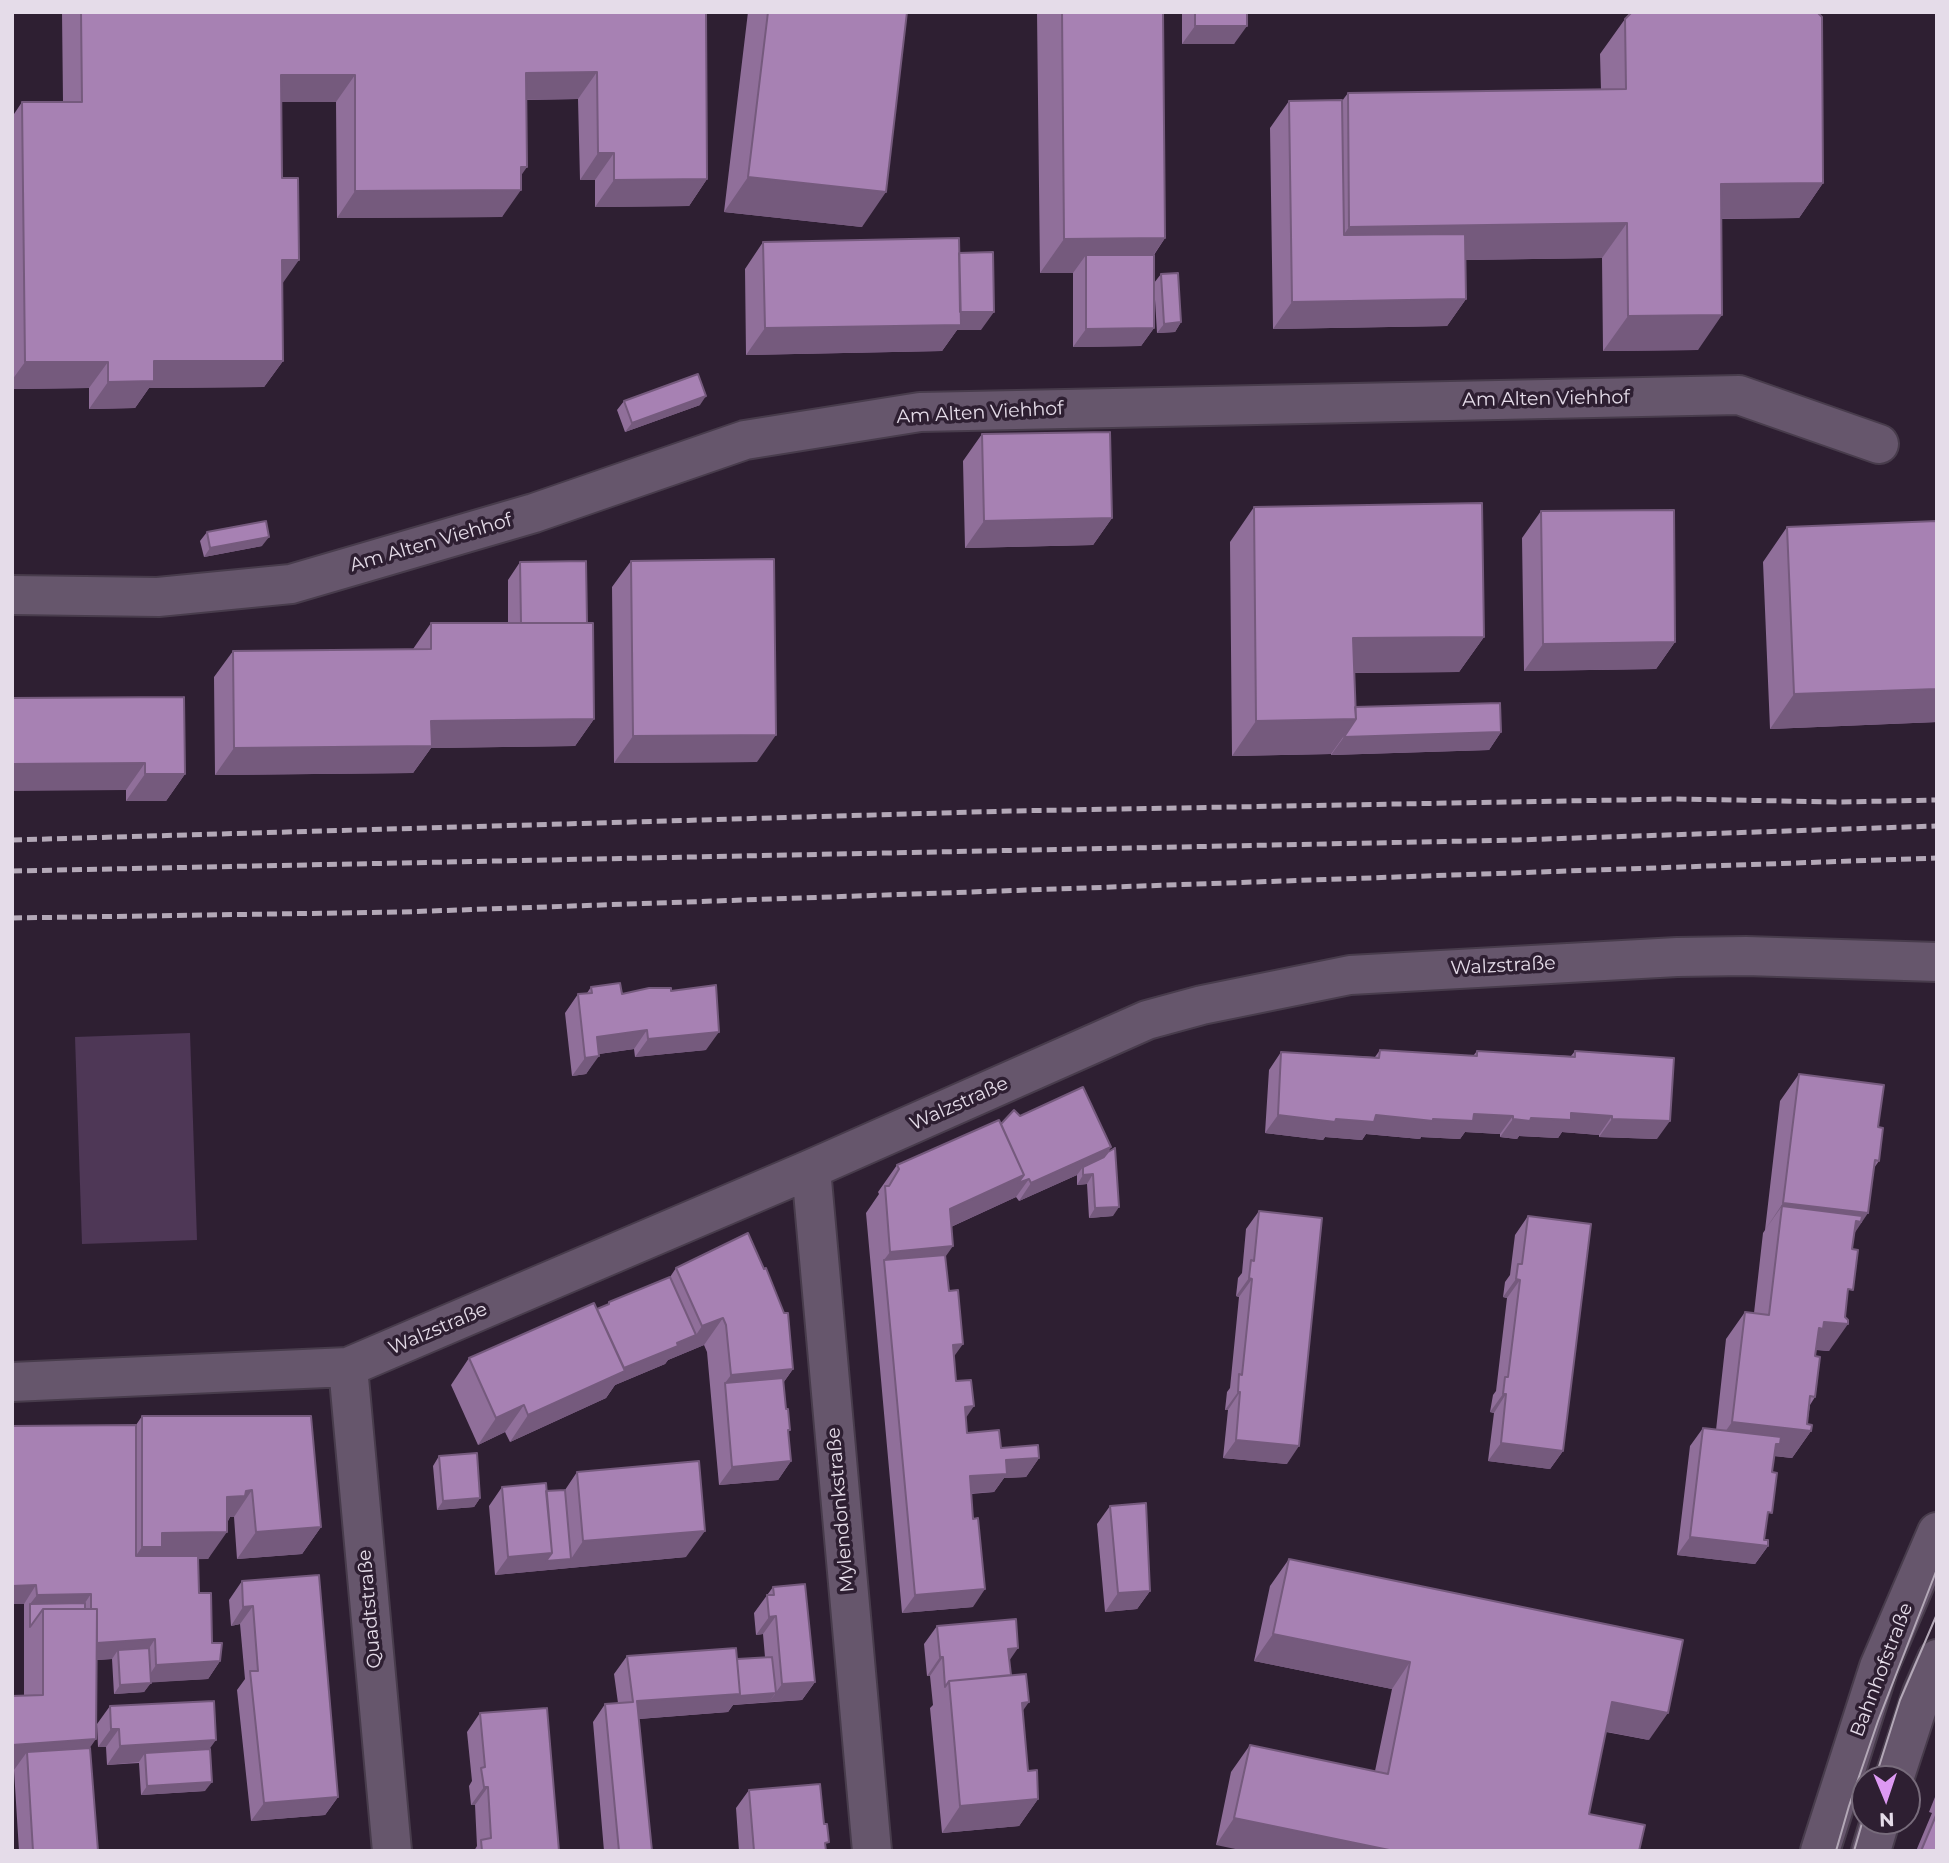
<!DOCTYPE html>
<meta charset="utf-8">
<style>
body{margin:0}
#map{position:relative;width:1949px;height:1863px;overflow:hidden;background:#2e1f32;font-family:Montserrat,sans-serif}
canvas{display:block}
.frame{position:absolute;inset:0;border:14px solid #e5dce9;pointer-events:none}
.north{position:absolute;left:1851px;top:1765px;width:70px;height:70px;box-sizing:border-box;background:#2e1f32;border:2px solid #776b7b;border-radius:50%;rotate:178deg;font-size:19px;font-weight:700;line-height:28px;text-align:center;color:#e5dce9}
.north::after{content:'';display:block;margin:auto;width:24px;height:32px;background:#dd99f3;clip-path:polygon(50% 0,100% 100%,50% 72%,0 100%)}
</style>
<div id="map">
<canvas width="1949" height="1863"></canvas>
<div class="frame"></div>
<div class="north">N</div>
</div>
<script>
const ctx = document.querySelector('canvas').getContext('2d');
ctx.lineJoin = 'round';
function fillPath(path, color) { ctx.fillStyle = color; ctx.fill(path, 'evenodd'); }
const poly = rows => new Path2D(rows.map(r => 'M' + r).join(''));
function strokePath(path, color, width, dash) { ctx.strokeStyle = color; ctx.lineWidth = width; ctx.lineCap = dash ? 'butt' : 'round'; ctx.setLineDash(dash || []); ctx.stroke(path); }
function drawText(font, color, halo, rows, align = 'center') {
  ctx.font = font + ' Montserrat,sans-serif'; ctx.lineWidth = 7; ctx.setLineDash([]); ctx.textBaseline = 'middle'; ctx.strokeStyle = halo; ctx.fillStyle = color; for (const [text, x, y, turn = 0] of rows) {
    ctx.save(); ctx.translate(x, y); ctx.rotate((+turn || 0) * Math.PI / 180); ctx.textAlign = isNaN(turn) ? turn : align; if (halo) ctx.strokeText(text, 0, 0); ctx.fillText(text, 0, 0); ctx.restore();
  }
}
fillPath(poly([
 [190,1033,197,1240,82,1244,75,1037]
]), '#4e3756');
const street = poly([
 [12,595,158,597,291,584,534,513,745,440,920,412,1739,395,1879,444],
 [811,1169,872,1851],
 [348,1367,392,1851],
 [12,1382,348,1367,811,1169,1147,1020,1202,1005,1350,975,1677,957,1746,956,1937,962]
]);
const secondary = poly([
 [1894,1779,1922,1693,1937,1659],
 [1820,1851,1879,1667,1937,1532],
 [1871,1851,1880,1821]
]);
strokePath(street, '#483c4c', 42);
strokePath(secondary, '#483c4c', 42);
strokePath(street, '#66566c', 38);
strokePath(secondary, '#66566c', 38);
strokePath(poly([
 [1875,1779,1900,1700,1937,1614],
 [1836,1851,1849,1806,1878,1721,1937,1569],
 [1854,1851,1865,1813]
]), '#b3a8b7', 2);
strokePath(poly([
 [12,840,1010,811,1675,799,1839,802,1937,800],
 [12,871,1517,840,1937,826],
 [12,918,402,912,1937,858]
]), '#b3a8b7', 5, [10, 5]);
fillPath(poly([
 [62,12,706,12,707,179,689,206,595,207,595,180,580,180,578,99,526,100,521,176,502,217,337,218,336,102,281,102,283,361,264,387,149,388,135,408,89,409,89,388,12,389,12,117,22,102,63,102],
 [748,12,907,12,862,227,724,212],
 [1037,12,1163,12,1165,238,1154,255,1154,328,1141,346,1073,347,1073,273,1040,273],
 [1182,12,1247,12,1234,44,1182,44],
 [1625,19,1823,183,1799,218,1721,219,1698,350,1603,351,1602,258,1465,260,1466,299,1447,326,1273,329,1270,128,1289,101,1342,101,1348,93,1601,90,1600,54],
 [763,242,959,253,981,330,957,330,942,351,746,355,745,269],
 [1161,274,1181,322,1175,332,1157,333,1154,283],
 [624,401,700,405,625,432,617,410],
 [982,434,1112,518,1093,545,965,548,963,461],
 [1254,507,1484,637,1459,672,1354,673,1355,707,1501,732,1489,750,1331,755,1331,754,1232,756,1230,542],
 [1541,511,1675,642,1656,669,1524,671,1522,538],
 [1937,521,1937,722,1770,729,1763,562,1787,527],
 [207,532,262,546,204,557,200,541],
 [631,561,757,762,614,763,612,587],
 [520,562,587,623,594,719,575,746,431,748,413,773,215,775,214,677,233,651,413,649,431,623,508,623,508,580],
 [12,698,185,774,166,801,126,801,126,790],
 [591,987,622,994,671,991,706,1050,635,1057,634,1049,599,1054,586,1074,572,1076,565,1013,578,994,587,993],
 [1380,1050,1473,1056,1477,1051,1571,1056,1575,1051,1657,1139,1599,1137,1599,1135,1562,1132,1558,1138,1519,1136,1517,1139,1500,1137,1500,1134,1465,1132,1460,1139,1421,1137,1420,1139,1366,1134,1362,1140,1325,1137,1323,1140,1265,1133,1269,1070,1281,1052,1375,1057],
 [1799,1074,1878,1127,1879,1161,1874,1168,1854,1233,1847,1298,1829,1351,1816,1350,1815,1397,1810,1405,1807,1424,1811,1431,1792,1458,1774,1456,1764,1540,1768,1546,1755,1564,1677,1555,1690,1446,1703,1428,1716,1430,1726,1339,1745,1312,1754,1313,1763,1233,1765,1230,1780,1101],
 [1020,1116,1111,1147,1108,1152,1113,1216,1089,1218,1087,1184,1077,1185,1077,1175,1019,1201,1016,1197,951,1227,945,1257,956,1381,966,1418,967,1433,1001,1448,1039,1458,1026,1477,1004,1478,994,1492,971,1494,973,1607,902,1613,866,1213,879,1194,878,1192,897,1165],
 [1259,1211,1287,1464,1223,1458,1228,1410,1225,1410,1227,1392,1230,1388,1239,1297,1236,1296,1238,1278,1242,1273,1246,1229],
 [1528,1216,1563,1451,1550,1469,1488,1461,1494,1413,1490,1412,1493,1395,1496,1391,1507,1298,1503,1297,1505,1282,1510,1275,1515,1235],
 [676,1268,793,1369,783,1383,786,1409,790,1430,788,1433,791,1461,778,1480,719,1485,707,1352,704,1345,668,1360,665,1364,615,1385,606,1398,510,1442,505,1432,478,1445,451,1385,469,1358,597,1309,607,1305,609,1302,670,1277],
 [142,1416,321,1527,302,1554,237,1559,234,1517,230,1517,208,1559,198,1559,199,1593,212,1643,220,1661,208,1679,151,1682,144,1692,114,1694,112,1659,97,1660,90,1748,98,1851,19,1851,14,1770,12,1770,24,1696,24,1604,12,1604,12,1426,136,1425],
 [439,1456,480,1498,474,1507,437,1510,433,1466],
 [577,1472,686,1557,495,1575,489,1506,502,1487,546,1491,565,1490],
 [1110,1506,1150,1591,1137,1609,1105,1612,1097,1524],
 [1289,1559,1649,1740,1606,1732,1216,1845,1231,1772,1250,1745,1375,1771,1392,1689,1254,1661,1270,1586],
 [242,1581,338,1797,325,1815,251,1821,237,1690,245,1679,240,1624,231,1626,229,1600],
 [773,1587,815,1682,802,1700,733,1705,728,1712,639,1719,652,1851,604,1851,593,1722,605,1704,618,1703,614,1674,627,1656,737,1659,765,1657,763,1634,756,1635,754,1613],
 [937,1626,1009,1661,1011,1675,1023,1711,1028,1771,1038,1799,1019,1826,942,1833,930,1708,933,1705,930,1676,927,1676,924,1644],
 [110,1706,210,1749,205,1791,141,1795,139,1763,107,1765,106,1747,98,1747,97,1724],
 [480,1713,559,1851,474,1851,477,1846,475,1805,471,1805,469,1786,472,1781,467,1732],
 [749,1790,826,1847,826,1851,739,1851,736,1808],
 [1937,1792,1937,1851,1916,1851,1932,1813,1929,1812]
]), '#906f9a');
fillPath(poly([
 [1195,26,1247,26,1234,44,1182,44],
 [597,72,578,99,507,100,526,73],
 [281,75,355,75,336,102,262,102],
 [598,153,614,153,595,180,580,180],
 [521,167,527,167,511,190,521,190,502,217,337,218,355,191],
 [748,177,886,192,862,227,724,212],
 [707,179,689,206,595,207,614,180],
 [1823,183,1799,218,1696,219,1721,184],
 [1627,223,1602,258,1325,262,1349,227],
 [1165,238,1141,273,1086,255,1073,273,1040,273,1064,239],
 [282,260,299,260,280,287],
 [1466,299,1447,326,1273,329,1292,302],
 [954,312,994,312,981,330,957,330,942,351,746,355,765,328],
 [1722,315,1698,350,1603,351,1628,316],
 [1181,322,1175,332,1157,333,1164,324],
 [1154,328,1141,346,1073,347,1086,329],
 [154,361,283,361,264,387,149,388,135,408,89,409,108,382],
 [25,362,108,362,89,388,12,389,12,380],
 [706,396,700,405,625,432,632,423],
 [1112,518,1093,545,965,548,984,521],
 [269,537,262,546,204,557,210,548],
 [1484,637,1459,672,1328,673,1353,638],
 [1675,642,1656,669,1524,671,1543,644],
 [1937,689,1937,722,1770,729,1794,694],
 [594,719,575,746,431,748,413,773,215,775,234,748,431,721],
 [1356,719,1331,754,1232,756,1256,721],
 [1501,732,1489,750,1331,755,1344,737],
 [776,735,757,762,614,763,633,736],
 [145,763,126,790,12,791,12,764],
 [145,774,185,774,166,801,126,801],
 [647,1030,634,1049,584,1056,597,1037],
 [719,1032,706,1050,635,1057,648,1039],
 [599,1056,586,1074,572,1076,585,1058],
 [1571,1113,1612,1116,1599,1135,1562,1132,1558,1138,1519,1136,1517,1139,1500,1137,1513,1119],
 [1474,1114,1513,1116,1500,1134,1465,1132,1460,1139,1421,1137,1420,1139,1366,1134,1362,1140,1325,1137,1323,1140,1265,1133,1278,1115,1336,1119,1376,1115],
 [1612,1119,1670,1121,1657,1139,1599,1137],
 [1111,1147,1098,1166,1083,1167,1077,1175,1019,1201,1031,1183],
 [1093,1174,1087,1184,1077,1185,1083,1175],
 [1024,1175,1029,1179,1016,1197,931,1236,950,1209],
 [1783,1203,1868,1213,1850,1240,1782,1206,1765,1230],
 [1119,1207,1113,1216,1089,1218,1095,1208],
 [953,1246,934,1273,884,1260,890,1252],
 [1249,1278,1252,1279,1239,1297,1236,1296],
 [1516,1279,1520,1280,1507,1298,1503,1297],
 [723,1318,704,1345,668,1360,665,1364,615,1385,606,1398,510,1442,528,1415,616,1372,696,1335,702,1326],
 [1824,1322,1848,1324,1829,1351,1809,1349,1800,1355],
 [963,1344,950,1362,953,1345],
 [793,1369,774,1396,725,1383,731,1375],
 [1238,1392,1240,1392,1228,1410,1225,1410],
 [1503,1394,1506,1394,1494,1413,1490,1412],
 [524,1405,505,1432,478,1445,496,1418],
 [974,1406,961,1425,965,1407],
 [1732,1422,1811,1431,1792,1458,1713,1449],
 [1236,1440,1299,1446,1287,1464,1223,1458],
 [1501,1443,1563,1451,1550,1469,1488,1461],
 [1039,1458,1026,1477,1004,1478,994,1492,957,1494,970,1476,1006,1460],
 [791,1461,778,1480,719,1485,732,1467],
 [252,1490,234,1517,230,1517,227,1523,227,1497],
 [480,1498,474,1507,437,1510,443,1501],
 [321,1527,302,1554,237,1559,256,1532],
 [705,1531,686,1557,495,1575,508,1557,552,1553,571,1559,583,1541],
 [227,1532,208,1559,154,1560,123,1574,142,1547,162,1533],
 [1690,1537,1768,1546,1755,1564,1677,1555],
 [36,1585,24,1604,12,1604,12,1586],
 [985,1589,973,1607,902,1613,915,1595],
 [1150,1591,1137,1609,1105,1612,1118,1593],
 [91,1594,78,1613,43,1609,30,1604,37,1595],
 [253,1606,240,1624,231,1626,243,1607],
 [776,1616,763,1634,756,1635,769,1617],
 [1273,1634,1410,1662,1392,1689,1254,1661],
 [155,1639,143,1658,118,1650,112,1659,79,1661,91,1643],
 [1018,1648,1005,1667,1008,1649],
 [940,1657,943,1657,930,1676,927,1676],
 [220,1661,208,1679,144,1683,156,1665],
 [815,1682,802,1700,769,1702,782,1684],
 [151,1683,144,1692,114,1694,120,1685],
 [776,1693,769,1702,733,1705,728,1712,625,1720,637,1701,740,1694],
 [1029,1702,1010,1729,1022,1703],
 [1612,1702,1668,1713,1649,1740,1593,1729],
 [111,1729,119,1729,106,1747,98,1747],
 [96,1739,77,1766,27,1752,14,1770,12,1770,12,1745],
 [216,1740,203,1758,145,1753,139,1762,107,1765,120,1746],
 [212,1782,205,1791,141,1795,147,1786],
 [484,1787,488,1787,475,1805,471,1805],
 [338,1797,325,1815,251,1821,264,1803],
 [1038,1799,1019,1826,942,1833,960,1806],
 [1234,1818,1394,1851,1245,1851,1216,1845]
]), '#755a7d');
const building = poly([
 [81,12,706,12,707,179,614,180,614,153,598,153,597,72,526,73,527,167,521,167,521,190,355,191,355,75,281,75,282,178,298,178,299,260,282,260,283,361,154,361,154,381,108,382,108,362,25,362,22,102,82,102,81,12],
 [768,12,907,12,886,192,748,177,768,12],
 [1062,12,1163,12,1165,238,1064,239,1062,12],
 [1195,12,1247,12,1247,26,1195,26,1195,12],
 [1632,12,1817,12,1822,17,1823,183,1721,184,1722,315,1628,316,1627,223,1349,227,1348,93,1626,89,1625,19,1632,12],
 [1342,100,1344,235,1465,234,1466,299,1292,302,1289,101,1342,100],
 [959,238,961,325,765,328,763,242,959,238],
 [993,252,994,312,960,312,959,253,993,252],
 [1086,255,1154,255,1154,328,1086,329,1086,255],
 [1178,273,1181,322,1164,324,1161,274,1178,273],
 [698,374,706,396,632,423,624,401,698,374],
 [1110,432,1112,518,984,521,982,434,1110,432],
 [1482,503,1484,637,1353,638,1356,719,1256,721,1254,507,1482,503],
 [1674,510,1675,642,1543,644,1541,511,1674,510],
 [266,521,269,537,210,548,207,532,266,521],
 [1937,521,1937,689,1794,694,1787,527,1937,521],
 [774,559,776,735,633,736,631,561,774,559],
 [586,561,587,623,521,623,520,562,586,561],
 [431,623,593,623,594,719,431,721,432,746,234,748,233,651,431,649,431,623],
 [184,697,185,774,145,774,145,763,12,764,12,698,184,697],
 [1500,703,1501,732,1344,737,1356,719,1355,707,1500,703],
 [620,983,622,994,649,988,671,988,671,991,716,985,719,1032,648,1039,647,1030,597,1037,599,1056,585,1058,578,994,592,993,591,987,620,983],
 [1380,1050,1477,1056,1477,1051,1575,1057,1575,1051,1674,1058,1670,1121,1612,1119,1612,1116,1571,1113,1571,1120,1531,1118,1530,1121,1513,1119,1513,1116,1474,1114,1473,1121,1433,1119,1433,1121,1376,1115,1374,1122,1336,1119,1335,1122,1278,1115,1281,1052,1379,1058,1380,1050],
 [1799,1074,1884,1085,1878,1127,1883,1128,1879,1161,1875,1160,1868,1213,1783,1203,1799,1074],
 [1083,1087,1111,1147,1031,1183,1029,1179,1018,1183,1024,1175,1001,1124,1014,1110,1020,1116,1083,1087],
 [999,1120,1024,1175,950,1209,953,1246,890,1252,885,1186,889,1186,899,1169,897,1165,999,1120],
 [1115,1148,1119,1207,1095,1208,1093,1174,1083,1175,1083,1167,1104,1157,1108,1152,1115,1148],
 [1782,1206,1862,1216,1861,1222,1856,1221,1852,1249,1858,1250,1853,1290,1848,1289,1845,1317,1848,1320,1848,1324,1824,1322,1823,1329,1819,1328,1815,1356,1820,1357,1815,1397,1810,1396,1807,1424,1812,1425,1811,1431,1732,1422,1745,1312,1769,1315,1782,1206],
 [1259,1211,1322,1218,1299,1446,1236,1440,1240,1392,1238,1392,1239,1374,1242,1375,1252,1279,1249,1278,1251,1260,1254,1261,1259,1211],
 [1528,1216,1591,1224,1563,1451,1501,1443,1506,1394,1503,1394,1505,1377,1508,1377,1520,1280,1516,1279,1518,1264,1522,1264,1528,1216],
 [748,1233,764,1269,766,1268,784,1313,788,1313,793,1369,731,1375,726,1325,723,1318,702,1326,676,1268,748,1233],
 [945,1255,949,1291,958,1290,963,1344,953,1345,956,1381,971,1380,974,1406,965,1407,967,1433,999,1430,1001,1448,1038,1445,1039,1458,1006,1460,1007,1474,970,1476,973,1519,978,1518,985,1589,915,1595,884,1260,945,1255],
 [670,1277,696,1335,677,1343,678,1346,624,1368,597,1309,609,1304,609,1302,670,1277],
 [594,1303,625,1371,528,1415,524,1405,496,1418,469,1358,594,1303],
 [783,1378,786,1409,788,1409,790,1430,788,1430,791,1461,732,1467,725,1383,783,1378],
 [142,1416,311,1416,321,1527,256,1532,252,1490,246,1491,245,1496,227,1497,227,1532,162,1533,162,1547,142,1547,142,1416],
 [136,1425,136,1556,198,1556,199,1593,211,1593,212,1643,222,1643,220,1661,156,1665,155,1639,97,1643,97,1609,91,1609,91,1594,37,1595,36,1585,12,1586,12,1426,136,1425],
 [1703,1428,1781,1437,1780,1444,1776,1444,1772,1472,1777,1473,1772,1513,1768,1512,1764,1540,1768,1540,1768,1546,1690,1537,1703,1428],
 [477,1453,480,1498,443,1501,439,1456,477,1453],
 [699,1461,705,1531,583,1541,577,1472,699,1461],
 [546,1483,552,1553,508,1557,502,1487,546,1483],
 [565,1490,571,1559,546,1561,552,1553,546,1491,565,1490],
 [1146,1503,1150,1591,1118,1593,1110,1506,1146,1503],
 [1289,1559,1683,1640,1668,1713,1612,1702,1589,1814,1645,1825,1639,1851,1394,1851,1234,1818,1250,1745,1388,1774,1410,1662,1273,1634,1289,1559],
 [319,1575,338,1797,264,1803,250,1671,258,1671,253,1606,243,1607,242,1581,319,1575],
 [805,1584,815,1682,782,1684,776,1616,769,1617,767,1595,774,1595,773,1587,805,1584],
 [85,1603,85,1609,43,1609,30,1627,30,1604,85,1603],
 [43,1609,97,1609,96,1739,12,1745,12,1696,43,1695,43,1609],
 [1016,1619,1018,1648,1008,1649,1011,1675,949,1681,945,1687,943,1657,940,1657,937,1626,1016,1619],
 [149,1648,151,1683,120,1685,118,1650,149,1648],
 [736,1648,740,1694,637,1701,652,1851,619,1851,605,1704,633,1702,627,1656,736,1648],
 [772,1657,776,1693,739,1696,740,1694,737,1659,772,1657],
 [1026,1674,1029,1702,1022,1703,1028,1771,1037,1770,1038,1799,960,1806,949,1681,1026,1674],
 [214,1701,216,1740,120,1746,119,1729,111,1729,110,1706,214,1701],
 [547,1708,559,1851,482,1851,481,1840,491,1838,488,1787,484,1787,481,1768,485,1767,480,1713,547,1708],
 [90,1748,98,1851,33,1851,27,1752,90,1748],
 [210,1749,212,1782,147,1786,145,1753,210,1749],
 [820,1784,824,1824,827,1824,829,1842,825,1843,826,1851,754,1851,749,1790,820,1784],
 [1937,1813,1937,1851,1921,1851,1937,1813]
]);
fillPath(building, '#a781b3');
strokePath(building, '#755a7d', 2);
drawText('19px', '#e5dce9', '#2e1f32', [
 ["Am Alten Viehhof",1546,399,-1],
 ["Am Alten Viehhof",980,413,-3],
 ["Am Alten Viehhof",431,543,-16],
 ["Walzstraße",1503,966,-3],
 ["Walzstraße",959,1104,-24],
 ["Walzstraße",438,1329,-23],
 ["Mylendonkstraße",841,1510,-95],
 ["Quadtstraße",370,1609,-95],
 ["Bahnhofstraße",1882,1670,-69]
]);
</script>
